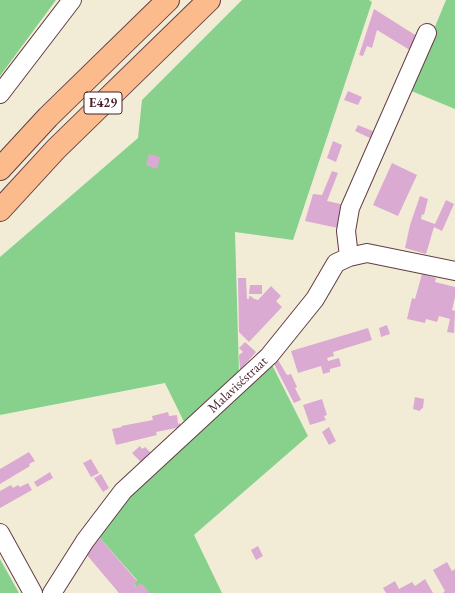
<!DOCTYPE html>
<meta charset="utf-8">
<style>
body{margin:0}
canvas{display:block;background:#f2ecd7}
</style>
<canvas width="455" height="593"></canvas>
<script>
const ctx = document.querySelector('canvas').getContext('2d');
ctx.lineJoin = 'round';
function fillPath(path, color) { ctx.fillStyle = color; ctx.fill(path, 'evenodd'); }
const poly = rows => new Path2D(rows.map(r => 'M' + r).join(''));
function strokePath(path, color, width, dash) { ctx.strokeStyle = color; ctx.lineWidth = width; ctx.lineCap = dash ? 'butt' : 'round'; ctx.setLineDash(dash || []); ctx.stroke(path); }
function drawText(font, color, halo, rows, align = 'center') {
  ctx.font = font + ' "EB Garamond",serif'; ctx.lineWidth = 3; ctx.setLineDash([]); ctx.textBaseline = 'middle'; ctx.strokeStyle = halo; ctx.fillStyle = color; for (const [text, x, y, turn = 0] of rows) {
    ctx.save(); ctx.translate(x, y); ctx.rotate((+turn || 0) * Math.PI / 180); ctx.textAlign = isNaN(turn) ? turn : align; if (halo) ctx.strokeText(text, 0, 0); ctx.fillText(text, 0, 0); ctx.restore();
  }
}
fillPath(poly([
 [0,0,56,0,0,76],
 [242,0,369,0,372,2,293,240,235,232,239,372,186,426,165,383,0,415,0,257,138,138,142,100],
 [446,0,455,0,455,109,409,90],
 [272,365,308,436,194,535,222,593,142,593,134,584,137,580,99,537,148,474],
 [0,559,19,593,0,593]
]), '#88d18d');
fillPath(poly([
 [374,9,420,38,413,52,377,30,372,48,367,46,363,56,359,55],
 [348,91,362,97,358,105,344,100],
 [358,125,375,132,372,139,355,131],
 [333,141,342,145,336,162,327,158],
 [149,154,160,157,157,169,146,165],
 [392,163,417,175,398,216,373,205],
 [332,171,338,173,327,201,345,205,338,228,305,221,313,194,322,195],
 [420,196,428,199,424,215,422,214,421,219,435,224,446,200,454,204,442,231,434,227,426,254,405,248,410,225],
 [422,274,436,278,435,282,455,287,455,297,452,310,455,311,454,333,447,332,450,319,439,316,437,322,426,319,425,323,407,319,412,298,415,299],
 [238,278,246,278,247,299,249,299,249,296,253,297,252,298,258,300,271,286,281,296,276,301,282,307,249,342,239,332],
 [250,285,262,285,262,294,249,294],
 [387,325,390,334,381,337,379,328],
 [368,328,372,340,333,352,334,356,327,358,328,361,339,358,341,366,330,369,330,372,323,374,321,366,298,373,291,351],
 [245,342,256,352,240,370,239,355,243,352,239,348],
 [278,360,287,375,291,374,297,387,295,388,301,400,294,403,273,362],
 [415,397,424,399,423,408,421,409,420,411,413,409],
 [322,399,327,415,324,416,326,420,310,425,303,405],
 [168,412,169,416,177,415,178,424,180,423,181,427,156,432,157,435,116,445,112,429,122,427,121,426,153,420,152,416],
 [329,427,336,441,329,445,322,432],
 [140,446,142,449,145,447,152,454,142,463,132,453],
 [29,452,35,461,29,464,30,466,0,484,0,469],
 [91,459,99,473,91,477,83,463],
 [50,472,53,478,37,487,34,482],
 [101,474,109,488,103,492,94,478],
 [28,483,32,490,0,508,0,491,11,485,13,488,18,485,20,487],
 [99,537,137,581,134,584,136,587,141,583,150,593,119,593,86,554],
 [258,546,263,556,256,560,251,550],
 [447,562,452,571,455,569,455,593,443,593,445,591,433,570],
 [425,579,433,593,386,593,383,588,395,581,399,589,412,582,415,586]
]), '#daaad2');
const minor = poly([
 [0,94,72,0],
 [349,257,346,231,350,208,427,33],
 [0,533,33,593],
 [52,593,85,541,123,491,269,356,315,299,336,263,349,257,367,253,455,271]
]);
const highway = poly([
 [0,169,48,117,168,0],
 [0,210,56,149,209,0]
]);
strokePath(minor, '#633e45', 20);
strokePath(highway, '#633e45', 24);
strokePath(minor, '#fff', 18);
strokePath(highway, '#fbbb8c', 22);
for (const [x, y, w] of [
 [103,103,38]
]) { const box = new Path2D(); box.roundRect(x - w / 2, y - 11, w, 22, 3); ctx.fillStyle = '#fff'; ctx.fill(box); strokePath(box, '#4a1f2b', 1); }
drawText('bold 13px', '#4a1f2b', null, [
 ["E429",103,103]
]);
drawText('14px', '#4a1f2b', '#fff', [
 ["Malaviséstraat",238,385,-43]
]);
</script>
